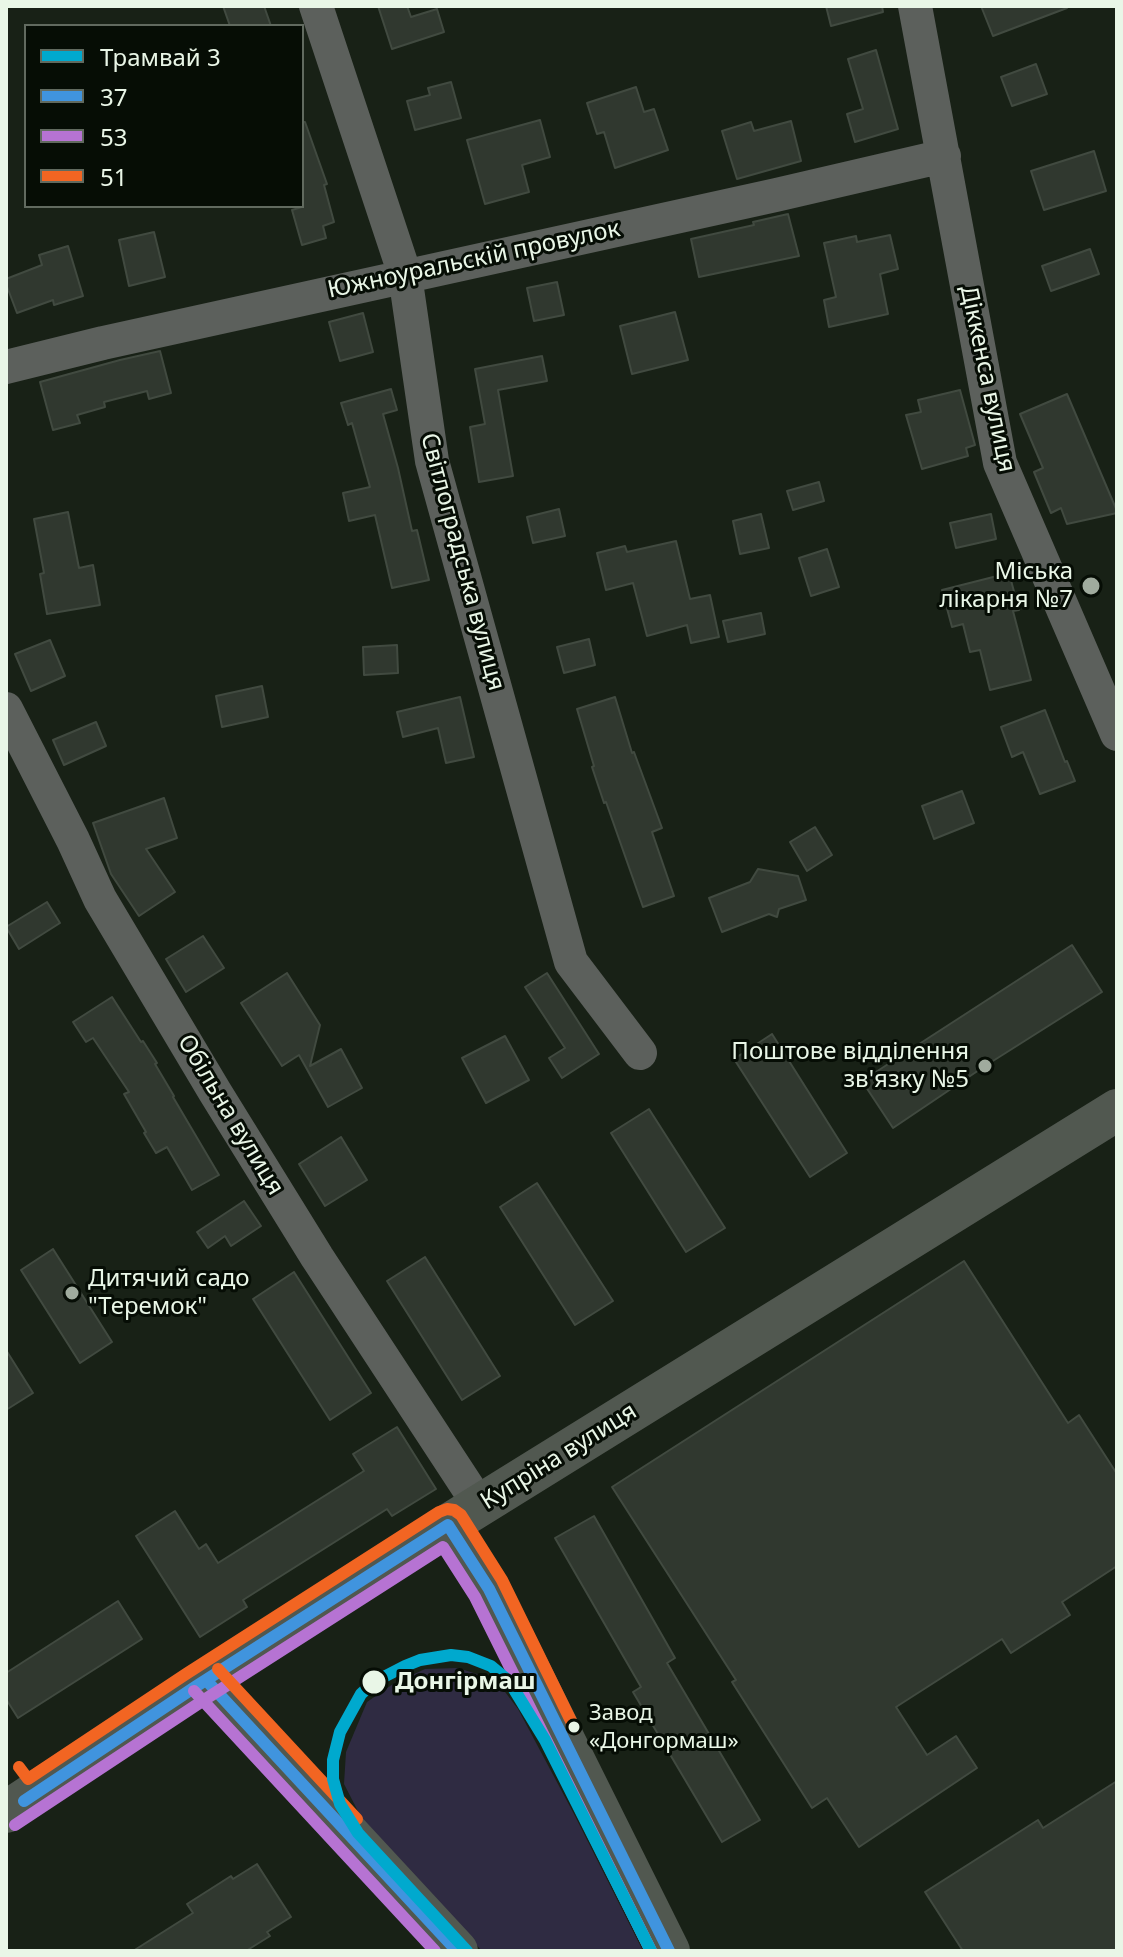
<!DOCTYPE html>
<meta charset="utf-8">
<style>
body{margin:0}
#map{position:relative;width:1123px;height:1957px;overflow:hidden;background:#182116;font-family:"Noto Sans",sans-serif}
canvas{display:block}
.frame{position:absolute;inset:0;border:8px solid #e9f6e7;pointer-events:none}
.legend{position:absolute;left:24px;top:24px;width:280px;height:184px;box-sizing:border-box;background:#060d05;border:2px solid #616a5f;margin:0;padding:10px 14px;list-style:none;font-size:24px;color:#e9f6e7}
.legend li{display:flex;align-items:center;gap:16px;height:40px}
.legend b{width:40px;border:2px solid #616a5f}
</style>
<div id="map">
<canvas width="1123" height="1957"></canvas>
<div class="frame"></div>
<ul class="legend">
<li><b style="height:10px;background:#00a9ce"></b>Трамвай 3</li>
<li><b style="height:10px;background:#4094de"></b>37</li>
<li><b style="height:10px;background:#b673d3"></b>53</li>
<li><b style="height:10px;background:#f26522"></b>51</li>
</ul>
</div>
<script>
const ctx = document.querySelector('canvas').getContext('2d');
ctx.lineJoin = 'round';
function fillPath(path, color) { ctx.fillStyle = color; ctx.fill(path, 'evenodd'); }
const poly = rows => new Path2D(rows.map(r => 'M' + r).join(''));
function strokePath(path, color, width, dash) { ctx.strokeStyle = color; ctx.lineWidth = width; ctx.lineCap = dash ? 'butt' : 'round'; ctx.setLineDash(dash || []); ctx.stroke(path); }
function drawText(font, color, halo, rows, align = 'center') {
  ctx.font = font + ' "Noto Sans",sans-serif'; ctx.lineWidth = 6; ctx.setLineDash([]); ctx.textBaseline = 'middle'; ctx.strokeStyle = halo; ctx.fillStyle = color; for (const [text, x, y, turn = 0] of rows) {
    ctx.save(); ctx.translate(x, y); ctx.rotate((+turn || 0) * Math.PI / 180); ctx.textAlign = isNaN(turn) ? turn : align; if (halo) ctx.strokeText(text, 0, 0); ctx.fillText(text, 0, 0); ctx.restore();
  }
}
fillPath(poly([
 [458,1668,496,1680,518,1709,575,1816,643,1951,482,1951,362,1819,344,1784,346,1752,367,1702,393,1684,425,1669]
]), '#2f2b42');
const building = poly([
 [223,6,264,6,271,26,230,26,223,6],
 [378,6,407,6,411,17,437,9,444,32,392,49,378,6],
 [826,6,882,6,883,12,831,26,826,6],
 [981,6,1067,6,1067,8,993,36,981,6],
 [876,50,898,129,855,142,847,114,863,109,848,59,876,50],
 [1036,64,1047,94,1012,106,1001,77,1036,64],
 [451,82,461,118,415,130,407,101,430,95,428,88,451,82],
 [636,87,644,112,654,109,668,150,615,168,604,132,597,134,587,103,636,87],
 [540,120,550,157,522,165,529,192,485,204,467,140,540,120],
 [791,121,801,161,737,179,722,131,751,122,754,131,791,121],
 [302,122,305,122,327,184,324,185,334,222,323,226,326,238,302,245,292,210,302,207,302,122],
 [1094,151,1106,191,1044,210,1031,171,1094,151],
 [788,214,799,256,699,277,691,239,754,225,753,222,788,214],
 [154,232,165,277,129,286,119,240,154,232],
 [890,235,898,269,880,274,888,314,829,327,824,300,836,297,824,243,856,236,857,242,890,235],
 [68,246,83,296,54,305,53,300,17,313,6,284,6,279,42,265,39,255,68,246],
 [1090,249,1099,274,1051,291,1042,266,1090,249],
 [557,282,564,315,534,321,527,288,557,282],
 [675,312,688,360,632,374,620,326,675,312],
 [363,313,373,352,340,361,329,322,363,313],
 [160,351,171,393,149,399,147,391,104,402,105,407,77,415,80,423,53,430,40,382,120,360,160,351],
 [542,356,547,381,498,390,513,476,479,482,470,427,485,424,475,369,542,356],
 [391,389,397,410,383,414,398,468,412,531,417,530,429,580,392,588,375,515,349,521,343,493,370,487,352,423,348,425,341,403,391,389],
 [960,390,975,445,966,448,968,456,922,469,906,415,921,412,918,400,960,390],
 [1067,394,1117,511,1117,513,1067,524,1061,508,1051,513,1034,472,1043,468,1020,414,1067,394],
 [819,482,824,501,793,510,787,491,819,482],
 [559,509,565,536,533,543,527,517,559,509],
 [68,512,79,568,93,565,100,605,47,614,40,574,44,573,34,519,68,512],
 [761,514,769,548,740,554,733,521,761,514],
 [991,514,996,539,956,548,950,523,991,514],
 [676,541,690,599,710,595,719,637,691,643,687,625,647,636,633,583,606,590,597,553,625,546,627,552,676,541],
 [827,549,839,587,811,596,799,558,827,549],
 [1009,573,1019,610,1013,611,1031,680,990,690,980,650,970,652,963,624,952,627,942,590,1009,573],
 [761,613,765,634,728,642,723,621,761,613],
 [589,639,595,665,564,673,557,647,589,639],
 [50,640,65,676,31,691,15,654,50,640],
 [397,645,398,673,364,675,363,647,397,645],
 [262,686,268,717,222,727,216,696,262,686],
 [460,697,474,757,446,763,438,728,403,737,397,712,460,697],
 [615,697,632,753,634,752,662,828,652,832,674,896,643,907,606,802,604,803,592,767,594,766,577,709,615,697],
 [1045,710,1065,762,1067,761,1075,781,1040,794,1023,752,1012,757,1001,727,1045,710],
 [96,722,106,746,64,765,53,740,96,722],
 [962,791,974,823,934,839,922,806,962,791],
 [164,798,177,838,146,849,175,892,139,916,111,874,93,823,164,798],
 [815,827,832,855,807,871,790,842,815,827],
 [758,869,798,876,806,900,779,909,777,917,769,914,722,932,709,898,750,882,758,869],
 [47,902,60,923,19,949,6,927,47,902],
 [203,936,224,968,186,992,166,959,203,936],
 [1072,945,1102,992,985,1066,893,1128,862,1081,1072,945],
 [287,973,320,1025,310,1066,341,1049,362,1088,328,1107,299,1055,282,1066,241,1003,287,973],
 [547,973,599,1054,562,1078,549,1058,565,1048,525,987,547,973],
 [112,997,141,1042,143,1041,157,1063,155,1064,174,1096,173,1097,219,1175,192,1190,167,1147,156,1153,144,1133,146,1132,124,1094,129,1092,93,1038,86,1042,73,1022,112,997],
 [772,1034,847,1153,810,1177,734,1059,772,1034],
 [505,1036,529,1080,486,1103,462,1058,505,1036],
 [649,1109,725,1228,686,1252,611,1133,649,1109],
 [341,1137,367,1180,325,1206,299,1164,341,1137],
 [537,1183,613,1301,575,1325,500,1207,537,1183],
 [244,1201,261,1226,231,1246,225,1236,208,1248,197,1232,244,1201],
 [53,1249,112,1342,80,1363,21,1270,53,1249],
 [425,1257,500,1376,462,1400,387,1281,425,1257],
 [964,1261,1068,1423,1079,1415,1117,1474,1117,1566,1062,1602,1070,1615,1011,1653,1002,1639,896,1707,927,1755,956,1736,977,1768,859,1847,827,1798,812,1808,732,1682,736,1680,612,1487,964,1261],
 [294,1272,371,1393,330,1420,253,1299,294,1272],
 [6,1350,33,1393,6,1410,6,1350],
 [397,1427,436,1489,392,1516,387,1509,243,1600,247,1607,200,1637,136,1536,175,1511,199,1549,206,1544,218,1563,364,1471,353,1454,397,1427],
 [594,1516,675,1658,667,1663,760,1820,722,1842,633,1692,641,1687,555,1538,594,1516],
 [118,1601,142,1639,18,1718,6,1699,6,1673,118,1601],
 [1117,1781,1117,1951,963,1951,925,1892,1038,1820,1043,1828,1117,1781],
 [257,1864,291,1917,267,1932,270,1936,246,1951,133,1951,193,1913,187,1904,231,1876,233,1879,257,1864]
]);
fillPath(building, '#30382f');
strokePath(building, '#414a40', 2);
strokePath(poly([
 [316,6,405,275,432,461,571,962,640,1053],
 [915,6,1000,463,1117,734],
 [6,367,103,343,776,195,944,156],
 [6,709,73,840,100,899,215,1092,317,1257,480,1506]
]), '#5c605c', 34);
strokePath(poly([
 [448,1525,489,1589,669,1951],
 [206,1680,457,1951],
 [6,1812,195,1687,448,1525,1117,1110]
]), '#515850', 42);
strokePath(poly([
 [206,1680,457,1951],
 [24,1801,195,1687,448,1525,489,1589,669,1951]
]), '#4094de', 12);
strokePath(poly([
 [194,1691,435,1951],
 [15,1825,204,1700,443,1547,475,1597,651,1951]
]), '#b673d3', 12);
strokePath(poly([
 [218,1669,357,1819],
 [19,1767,28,1779,186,1674,439,1512,447,1509,454,1510,461,1515,502,1580,575,1729]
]), '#f26522', 12);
strokePath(poly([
 [467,1951,358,1833,340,1804,333,1779,333,1760,340,1732,361,1694,374,1682,405,1666,420,1660,451,1655,468,1657,491,1666,509,1681,545,1740,651,1951]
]), '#00a9ce', 12);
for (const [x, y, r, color] of [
 [1091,586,10,"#a0ab9e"],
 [985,1066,8,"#a0ab9e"],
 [72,1293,8,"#a0ab9e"],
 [374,1682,13,"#e9f6e7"],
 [574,1727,7,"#e9f6e7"]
]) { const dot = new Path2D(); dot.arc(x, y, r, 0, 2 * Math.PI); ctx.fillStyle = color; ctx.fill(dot); strokePath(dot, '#060d05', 3); }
drawText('22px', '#e9f6e7', '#060d05', [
 ["Завод",589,1714],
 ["«Донгормаш»",589,1742]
], 'left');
drawText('24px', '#e9f6e7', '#060d05', [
 ["Южноуральскій провулок",474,260,-12],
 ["Діккенса вулиця",987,379,78],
 ["Світлоградська вулиця",462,562,75],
 ["Обільна вулиця",230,1115,59],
 ["Купріна вулиця",559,1457,-32]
]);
drawText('24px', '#e9f6e7', '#060d05', [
 ["Міська",1073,572],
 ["лікарня №7",1073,600],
 ["Поштове відділення",969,1052],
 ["зв'язку №5",969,1080],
 ["Дитячий садо",88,1279,"left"],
 ["\"Теремок\"",88,1307,"left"]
], 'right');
drawText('bold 24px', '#e9f6e7', '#060d05', [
 ["Донгірмаш",395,1682]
], 'left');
</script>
